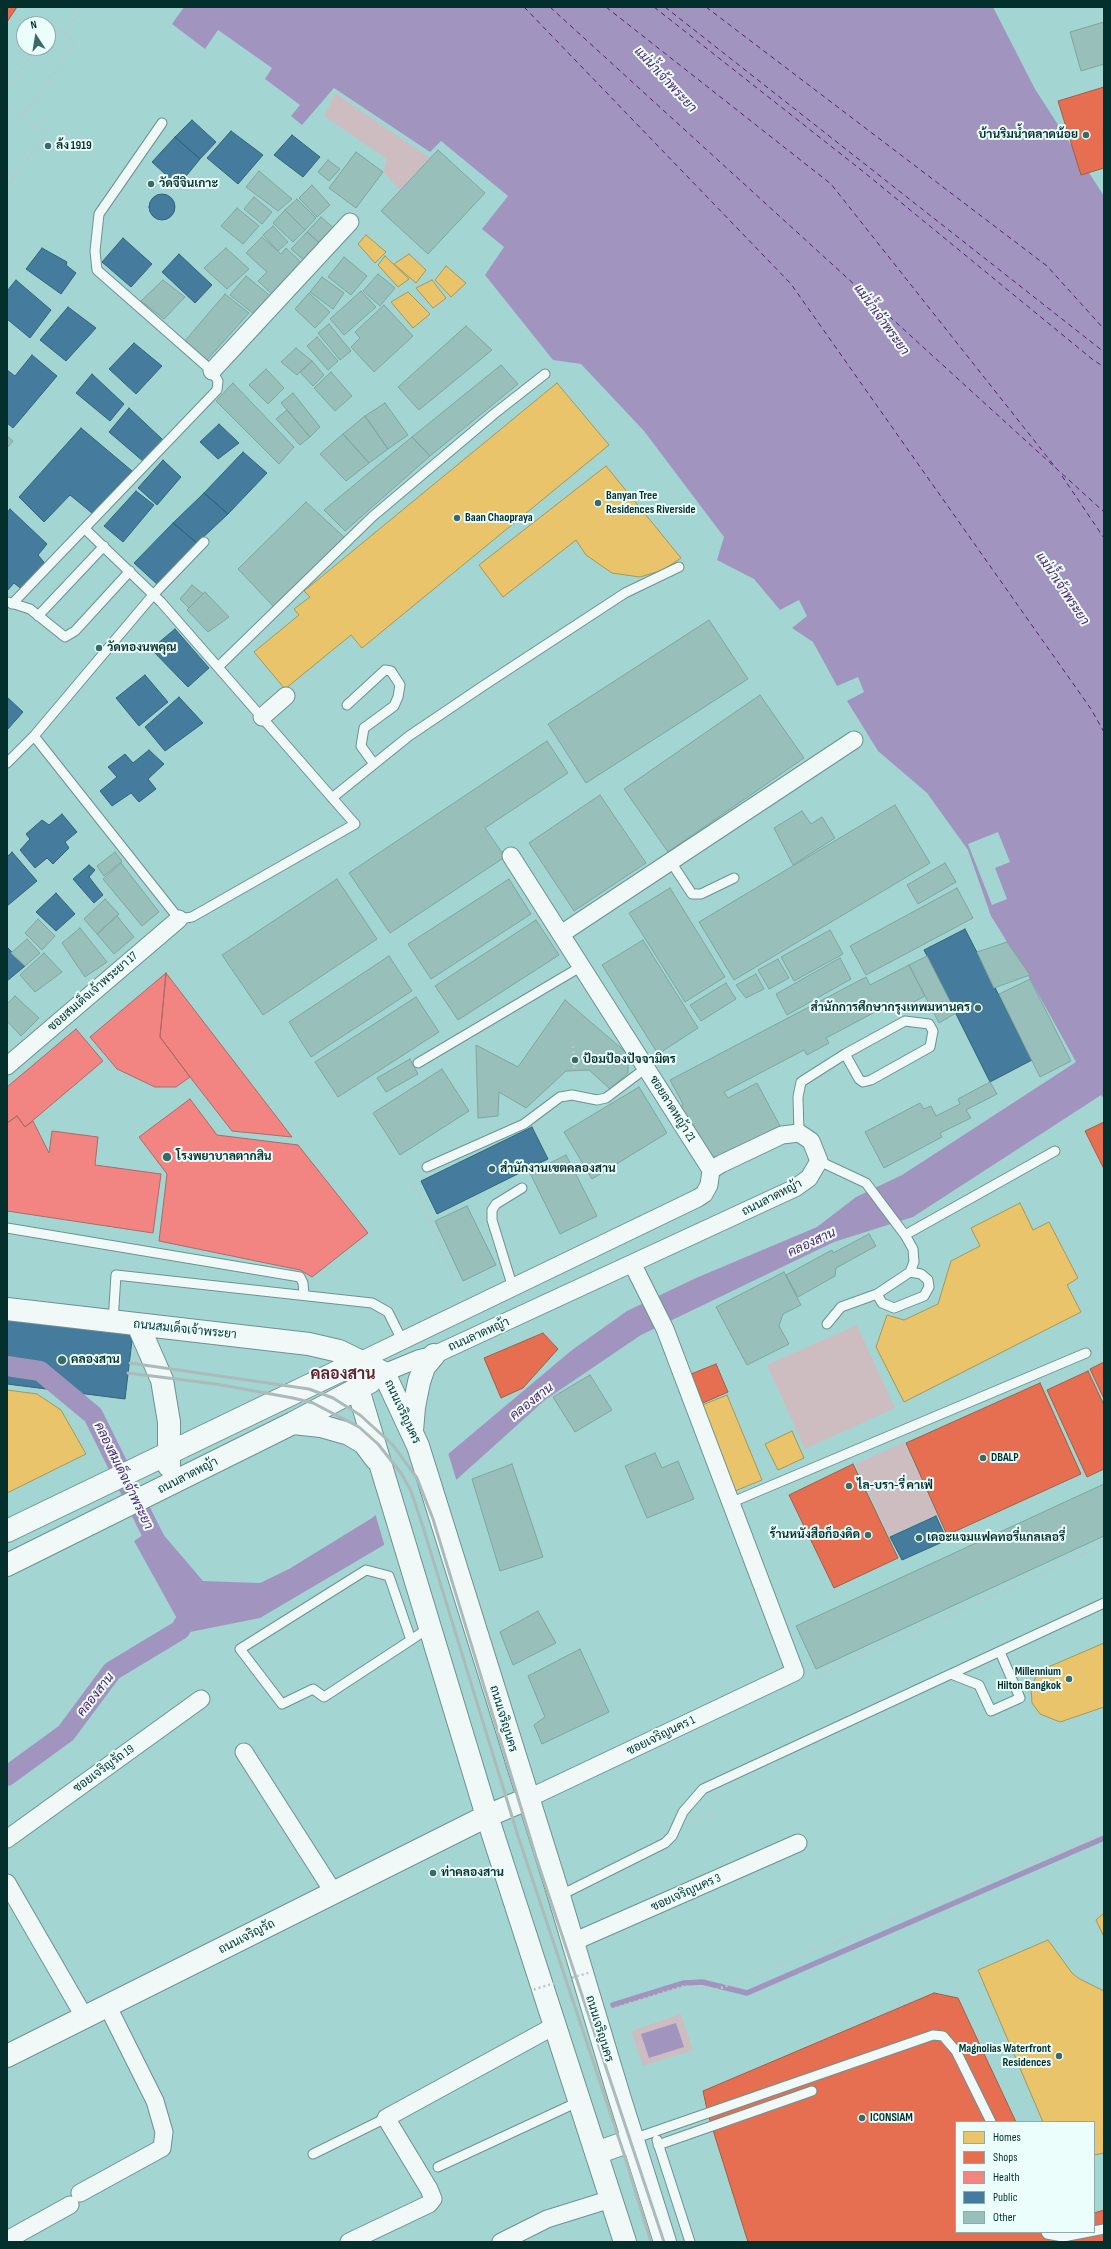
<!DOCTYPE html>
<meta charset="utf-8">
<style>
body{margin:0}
#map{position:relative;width:1111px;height:2249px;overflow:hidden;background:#a3d6d3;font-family:"Sofia Sans Condensed",sans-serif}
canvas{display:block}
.frame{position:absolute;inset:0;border:8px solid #032f2d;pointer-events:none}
.legend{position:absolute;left:955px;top:2121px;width:140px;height:112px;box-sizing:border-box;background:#ecfefc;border:1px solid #8faba9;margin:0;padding:5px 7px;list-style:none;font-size:12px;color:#032f2d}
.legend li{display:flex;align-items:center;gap:8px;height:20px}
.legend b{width:20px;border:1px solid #8faba9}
.north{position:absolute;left:16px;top:16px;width:40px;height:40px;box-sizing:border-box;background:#ecfefc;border:1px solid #8faba9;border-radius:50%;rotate:348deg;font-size:11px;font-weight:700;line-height:16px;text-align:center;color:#032f2d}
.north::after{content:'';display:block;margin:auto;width:14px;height:18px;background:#3b6967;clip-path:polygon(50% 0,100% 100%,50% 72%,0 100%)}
</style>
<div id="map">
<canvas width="1111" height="2249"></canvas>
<div class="frame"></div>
<ul class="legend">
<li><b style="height:11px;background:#e9c46a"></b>Homes</li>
<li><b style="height:11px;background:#e76f51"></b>Shops</li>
<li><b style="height:11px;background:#f28482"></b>Health</li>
<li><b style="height:11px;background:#457b9d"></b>Public</li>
<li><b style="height:11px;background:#98bfb9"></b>Other</li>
</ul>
<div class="north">N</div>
</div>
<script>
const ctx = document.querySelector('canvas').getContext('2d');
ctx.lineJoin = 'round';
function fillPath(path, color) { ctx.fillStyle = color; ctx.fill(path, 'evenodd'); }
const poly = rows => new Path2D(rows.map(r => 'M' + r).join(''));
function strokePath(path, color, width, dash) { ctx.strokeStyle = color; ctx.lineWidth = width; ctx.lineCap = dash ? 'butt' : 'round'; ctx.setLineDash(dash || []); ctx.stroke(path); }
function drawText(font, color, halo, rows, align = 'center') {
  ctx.font = font + ' "Sofia Sans Condensed",Sarabun,sans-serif'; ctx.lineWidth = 4; ctx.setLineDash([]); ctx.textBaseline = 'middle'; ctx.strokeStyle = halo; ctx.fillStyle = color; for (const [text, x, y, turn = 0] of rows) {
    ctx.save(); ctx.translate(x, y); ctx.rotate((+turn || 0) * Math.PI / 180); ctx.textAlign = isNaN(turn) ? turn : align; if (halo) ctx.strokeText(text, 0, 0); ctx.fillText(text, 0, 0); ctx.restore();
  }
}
fillPath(poly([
 [335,93,430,158,400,190,383,172,387,159,324,116],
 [857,1325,895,1408,805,1449,767,1365],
 [904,1442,937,1515,889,1536,856,1464],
 [681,2014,693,2050,643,2066,631,2031]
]), '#cdbdc0');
fillPath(poly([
 [184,7,993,7,1035,89,1104,196,1104,1099,1101,1095,1092,1101,913,1217,834,1242,641,1335,545,1400,384,1545,260,1618,185,1633,134,1541,156,1526,203,1581,260,1583,289,1569,372,1518,572,1350,627,1311,696,1278,817,1227,856,1197,902,1175,1076,1062,1030,979,991,916,968,850,927,793,878,751,847,701,864,692,858,677,837,686,813,642,792,628,807,616,799,600,780,610,754,579,717,560,724,537,644,431,581,364,553,360,485,275,504,247,482,229,508,196,441,141,430,152,334,88,302,125,291,116,300,105,265,79,272,68,218,30,205,49,172,24],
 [676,2023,684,2047,649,2058,641,2034]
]), '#a195c0');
fillPath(poly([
 [998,832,1010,862,995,868,1007,899,992,905,968,844],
 [448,1453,457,1482,385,1547,375,1513]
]), '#a3d6d3');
const homes = poly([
 [366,235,386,252,375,263,358,244,366,235],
 [409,254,426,270,416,283,394,264,409,254],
 [385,256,409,279,398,287,378,265,385,256],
 [446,266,466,283,451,297,435,280,446,266],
 [432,280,446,298,433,308,416,288,432,280],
 [408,292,430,314,413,328,391,302,408,292],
 [557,383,609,445,362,648,351,635,285,689,254,652,299,615,294,609,310,597,304,591,557,383],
 [606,466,681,558,663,570,640,577,612,573,586,555,576,540,503,597,479,565,606,466],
 [1020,1203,1033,1230,1049,1222,1078,1278,1067,1285,1081,1312,904,1402,876,1347,887,1315,904,1320,938,1304,951,1261,980,1246,971,1228,1020,1203],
 [7,1390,37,1394,61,1410,86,1454,7,1493,7,1390],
 [727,1395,762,1480,735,1491,700,1406,727,1395],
 [792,1431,804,1458,778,1470,765,1444,792,1431],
 [1104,1643,1104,1707,1060,1722,1040,1714,1032,1703,1031,1687,1039,1671,1104,1643],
 [1104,1913,1104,1937,1096,1920,1104,1913],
 [1048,1940,1072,1973,1078,1978,1104,1991,1104,2153,1094,2155,1094,2122,1043,2122,978,1970,1048,1940]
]);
fillPath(homes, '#e9c46a');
strokePath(homes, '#a49758', 1);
const shops = poly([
 [7,7,17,7,7,22,7,7],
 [1104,87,1104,168,1081,175,1058,101,1104,87],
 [1104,1122,1104,1169,1085,1131,1104,1122],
 [543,1333,558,1349,523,1388,501,1398,484,1358,543,1333],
 [1104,1362,1104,1399,1090,1369,1104,1362],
 [716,1364,728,1392,703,1403,691,1374,716,1364],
 [1088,1371,1104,1405,1104,1469,1087,1477,1047,1390,1088,1371],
 [1040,1383,1081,1474,947,1535,906,1443,1040,1383],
 [853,1464,898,1558,834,1588,789,1495,853,1464],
 [934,1993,958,1998,1016,2122,956,2122,956,2232,1094,2232,1094,2213,1104,2210,1104,2242,748,2242,708,2114,703,2091,934,1993]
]);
fillPath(shops, '#e76f51');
strokePath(shops, '#a35c46', 1);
const health = poly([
 [166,973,160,1037,190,1077,176,1087,155,1087,117,1069,90,1037,166,973],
 [166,973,292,1137,232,1131,190,1077,160,1037,166,973],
 [76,1029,103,1061,25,1127,17,1116,7,1123,7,1087,76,1029],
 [190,1099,217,1135,298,1145,368,1233,312,1277,300,1270,159,1241,167,1174,139,1137,190,1099],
 [17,1116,25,1127,33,1121,49,1153,52,1131,98,1137,95,1165,161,1174,153,1233,7,1211,7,1123,17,1116]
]);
fillPath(health, '#f28482');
strokePath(health, '#aa6a68', 1);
const public = poly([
 [192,120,216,142,200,159,175,137,192,120],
 [231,131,263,155,238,184,207,158,231,131],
 [292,135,320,157,303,177,274,155,292,135],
 [175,137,200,159,178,186,152,162,175,137],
 '149 207a13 13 0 1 1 26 0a13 13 0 1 1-26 0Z',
 [123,238,152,264,131,287,102,262,123,238],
 [42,248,67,262,66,265,76,273,61,294,26,269,42,248],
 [179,254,212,285,195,303,162,272,179,254],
 [16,280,51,310,30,338,7,319,7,291,16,280],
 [68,307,96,328,66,361,40,340,68,307],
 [134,343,162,366,136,394,109,369,134,343],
 [32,355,57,376,13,428,7,423,7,370,15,376,32,355],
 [92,374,124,404,110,421,76,393,92,374],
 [129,408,163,440,144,462,109,432,129,408],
 [219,424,239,443,218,459,200,442,219,424],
 [81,428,132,471,92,513,70,495,44,522,19,497,81,428],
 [243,452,267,473,228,514,204,493,243,452],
 [163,460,181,477,157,505,138,488,163,460],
 [136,491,154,505,123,542,104,526,136,491],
 [204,493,228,514,197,543,173,523,204,493],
 [10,509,47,544,38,555,48,567,24,591,14,583,7,591,7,513,10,509],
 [173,523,197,543,158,585,134,563,173,523],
 [175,629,209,668,188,687,151,649,175,629],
 [145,675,168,702,139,726,116,698,145,675],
 [7,697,23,712,7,730,7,697],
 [179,697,203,723,165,751,145,727,179,697],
 [149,750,164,764,148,779,156,789,139,802,131,793,112,806,100,791,117,777,108,767,125,754,133,763,149,750],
 [62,814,77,832,65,842,69,848,53,864,47,858,35,868,20,850,30,839,26,834,42,820,49,825,62,814],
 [12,852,37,881,7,906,7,857,12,852],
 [89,865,95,870,89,877,103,895,94,903,73,879,89,865],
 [56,893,75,914,56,931,36,912,56,893],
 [965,929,1032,1060,990,1082,924,950,965,929],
 [7,947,25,966,7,981,7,947],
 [532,1127,548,1159,437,1214,421,1181,532,1127],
 [7,1316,133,1332,125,1399,7,1384,7,1316],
 [936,1516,947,1540,902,1560,890,1537,936,1516]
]);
fillPath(public, '#457b9d');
strokePath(public, '#31647b', 1);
strokePath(poly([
 [613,2005,684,1983,702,1982,747,1993,1104,1838]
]), '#a195c0', 5.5);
strokePath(poly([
 [7,1366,40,1371,93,1415,162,1554],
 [7,1776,66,1733,112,1671,180,1630,196,1604]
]), '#a195c0', 20);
strokePath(poly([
 [524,7,791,284,1091,709,1104,732],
 [550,7,1104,512],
 [606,7,831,184,1056,468],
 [654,7,865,173,1092,359,1104,367],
 [665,7,1104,352],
 [706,7,1047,266,1104,329],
 [1062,476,1104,538]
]), '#54206e', 1, [5, 4]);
const building = poly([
 [1104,22,1104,64,1081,71,1070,32,1104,22],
 [438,150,485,193,428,254,381,211,438,150],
 [356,152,383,172,356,208,329,188,356,152],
 [328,160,340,169,329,181,318,172,328,160],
 [259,171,292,199,278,211,246,187,259,171],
 [312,185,330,205,317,217,299,198,312,185],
 [254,197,272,212,262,224,244,209,254,197],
 [297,199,316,218,305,230,285,210,297,199],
 [237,208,259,226,243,244,221,226,237,208],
 [285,210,305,230,293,242,273,223,285,210],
 [321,217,336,230,323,246,307,232,321,217],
 [273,226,288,242,278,251,263,235,273,226],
 [307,232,323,246,307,263,291,249,307,232],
 [262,237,281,254,286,248,304,265,275,297,258,281,267,272,246,253,262,237],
 [226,248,249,269,227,289,204,268,226,248],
 [344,257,367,276,351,295,328,277,344,257],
 [378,274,395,288,380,306,363,291,378,274],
 [246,276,274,299,259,318,230,295,246,276],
 [322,277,344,293,333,309,310,292,322,277],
 [163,280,185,297,164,319,141,301,163,280],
 [361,291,376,307,344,335,330,319,361,291],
 [309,293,330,312,315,328,295,309,309,293],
 [225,294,249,313,206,361,184,342,225,294],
 [384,305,413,336,374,372,351,347,360,338,355,332,384,305],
 [329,324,351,351,340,360,318,333,329,324],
 [466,326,492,350,419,410,398,387,466,326],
 [317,337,338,361,328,370,307,346,317,337],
 [296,348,312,361,297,375,281,362,296,348],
 [312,361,324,375,313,386,300,372,312,361],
 [501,365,518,384,430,456,412,437,501,365],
 [266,369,284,388,268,404,249,385,266,369],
 [331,372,352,396,335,411,314,388,331,372],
 [233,383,294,447,279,464,216,401,233,383],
 [293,393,320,427,310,437,281,403,293,393],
 [385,403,408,435,388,449,365,416,385,403],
 [287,410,310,437,300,445,276,419,287,410],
 [365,416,388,449,369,463,343,434,365,416],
 [343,434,369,463,346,481,320,454,343,434],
 [7,436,13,441,7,448,7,436],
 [412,437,430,456,345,531,324,510,412,437],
 [306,502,344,537,274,607,238,569,306,502],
 [192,585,203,594,189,608,180,599,192,585],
 [205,592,229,617,208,632,187,610,205,592],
 [709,620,748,679,586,783,548,724,709,620],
 [760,695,804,758,668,852,624,789,760,695],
 [547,741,568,773,485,828,505,857,390,933,349,873,547,741],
 [600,795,646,863,574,911,529,843,600,795],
 [895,805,930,863,734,980,699,922,895,805],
 [802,811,811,824,822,817,835,838,793,865,774,828,802,811],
 [115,852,122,861,104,876,97,866,115,852],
 [121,863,159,912,142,926,103,879,121,863],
 [945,863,956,882,918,904,907,885,945,863],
 [337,879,377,939,263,1015,222,955,337,879],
 [509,879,531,914,431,979,408,944,509,879],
 [670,888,725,977,685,1002,629,913,670,888],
 [957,888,973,918,866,975,850,946,957,888],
 [105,899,119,914,97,934,84,919,105,899],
 [117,916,134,937,114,954,97,934,117,916],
 [38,919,55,936,42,950,25,933,38,919],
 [536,920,559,955,458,1020,435,986,536,920],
 [80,928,107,962,85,977,62,943,80,928],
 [830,930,843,954,794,981,781,957,830,930],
 [27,939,40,953,25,966,11,953,27,939],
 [643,940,698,1028,658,1054,602,965,643,940],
 [1007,942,1030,975,994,988,977,952,1007,942],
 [44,953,62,972,35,992,20,975,44,953],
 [389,956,412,991,311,1057,289,1022,389,956],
 [927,956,956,1013,939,1023,909,965,927,956],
 [840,958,851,979,787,1015,776,994,840,958],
 [778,959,789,978,769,989,758,970,778,959],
 [909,965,925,996,898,1010,894,1002,826,1038,829,1043,807,1055,804,1050,724,1092,728,1098,757,1083,780,1126,710,1163,681,1108,683,1104,670,1080,866,977,870,985,909,965],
 [756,974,764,989,746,998,736,985,756,974],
 [1030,979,1071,1061,1040,1077,999,994,1030,979],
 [726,983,736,999,701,1021,690,1005,726,983],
 [15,996,39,1018,21,1036,7,1021,7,1004,15,996],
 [416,997,439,1032,338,1097,315,1062,416,997],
 [565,1000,628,1054,628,1073,610,1089,589,1070,566,1071,526,1108,499,1092,498,1116,478,1118,476,1045,518,1067,565,1000],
 [410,1059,418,1074,386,1092,377,1078,410,1059],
 [442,1069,469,1111,400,1155,373,1113,442,1069],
 [990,1082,997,1094,966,1110,971,1118,940,1133,942,1137,884,1168,865,1132,920,1103,924,1109,931,1106,936,1116,960,1104,958,1099,990,1082],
 [639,1087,667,1133,592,1179,564,1132,639,1087],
 [566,1155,597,1216,560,1234,530,1173,566,1155],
 [467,1206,496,1265,463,1281,435,1221,467,1206],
 [869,1234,876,1246,836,1268,835,1276,798,1297,786,1275,832,1250,833,1253,869,1234],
 [784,1272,801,1305,783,1314,779,1326,789,1344,747,1365,716,1307,784,1272],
 [590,1375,612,1410,575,1432,553,1397,590,1375],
 [655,1453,662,1468,678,1461,694,1499,647,1518,625,1466,655,1453],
 [512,1464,543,1557,500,1571,472,1479,512,1464],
 [1104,1484,1104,1536,816,1669,796,1626,1104,1484],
 [538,1611,556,1643,513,1665,500,1632,538,1611],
 [580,1649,609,1712,542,1744,534,1725,545,1717,528,1676,580,1649]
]);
fillPath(building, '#98bfb9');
strokePath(building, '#7ea59f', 1);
const lane = poly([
 [8,602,30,609,65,637,75,631,130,571],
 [12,604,217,390,218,381,212,371,97,270,95,251,99,214,162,123],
 [38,616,104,546],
 [218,667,372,517,494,414,545,374],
 [347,705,385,670,391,671,400,685,398,697,394,706,364,728,361,746,374,764],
 [34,736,179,919,192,917,355,824,161,602,85,529],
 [7,763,34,736,153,595,204,542],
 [332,798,409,736,483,686,625,593,679,567],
 [671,862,692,894,701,894,734,878],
 [418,1063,582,966],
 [799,1133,798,1097,801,1082,845,1054,905,1021,929,1024,933,1031,930,1047,871,1080,863,1082,859,1079,845,1054],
 [819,1161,866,1183,905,1235,1055,1151],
 [427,1167,524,1124,560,1097,572,1095,597,1100,606,1098,646,1068],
 [7,1228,300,1277,303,1283,304,1295],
 [513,1288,492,1220,492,1210,496,1204,522,1188],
 [877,1294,882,1303,894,1308,924,1296,929,1287,928,1280,921,1274,910,1272],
 [113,1322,116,1275,372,1303,388,1312,402,1340],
 [827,1324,841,1307,877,1294,910,1272,914,1262,913,1249,905,1235],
 [730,1503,1086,1353],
 [411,1640,389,1576,366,1570,240,1649,282,1704,313,1689,324,1697,411,1640,430,1627],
 [951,1674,979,1685,991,1711,1020,1698,1000,1652],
 [559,1896,665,1843,672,1836,683,1812,703,1789,1104,1603],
 [633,2139,933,2035,943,2036,956,2051,991,2122],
 [657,2140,690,2242],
 [658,2145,812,2091],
 [313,2154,386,2118],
 [438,2167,580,2101],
 [1046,2232,1047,2234,1063,2237,1104,2229]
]);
const street = poly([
 [212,371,350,222],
 [262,717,286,696],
 [511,856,711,1170],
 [561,934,854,740],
 [7,1066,179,919],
 [360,1361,698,1198,704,1194,709,1185,711,1170,721,1164,782,1135,799,1133,811,1141,819,1161,809,1178,795,1188,434,1355,418,1359,384,1373],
 [244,1752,334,1893],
 [527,1799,795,1672,665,1329,633,1265],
 [7,1839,201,1699],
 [7,1883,85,2018],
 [573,1942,798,1843],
 [80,2193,162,2148,164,2132,155,2101,108,2007],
 [7,2240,70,2205],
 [349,2242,429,2204,433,2199,429,2189,386,2118,556,2025],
 [501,2242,547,2219,611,2199]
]);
const secondary = poly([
 [7,1309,309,1344,339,1351,384,1373,418,1446,559,1896,619,2096,665,2242],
 [138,1325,162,1380,169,1422,169,1466],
 [360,1361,358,1389,384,1476,487,1816,625,2242],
 [293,1423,321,1426,349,1434,364,1443,376,1459],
 [412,1431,414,1407,419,1382,424,1367,434,1355],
 [7,1531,360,1361],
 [7,1565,293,1423,370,1382],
 [7,2056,487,1816,527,1799],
 [596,2153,633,2140]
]);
strokePath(lane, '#6c9290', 11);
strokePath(street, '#6c9290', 19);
strokePath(secondary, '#6c9290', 24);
strokePath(poly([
 [48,30,51,26,63,34],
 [7,89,36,48],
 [7,108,21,118],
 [7,174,14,178],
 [7,188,45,134,21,118,76,44,63,34,82,7],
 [573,1046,575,1082],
 [412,1180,458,1287],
 [1097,1348,1104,1344],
 [812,1678,1104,1545],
 [693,1823,713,1815],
 [615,2008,684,1986,716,1990,1104,1834]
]), '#b9c8c8', 2.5, [2, 3]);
strokePath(lane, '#f1f9f8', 9);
strokePath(street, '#f1f9f8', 17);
strokePath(secondary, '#f1f9f8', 22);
strokePath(poly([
 [130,1363,309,1389,333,1398,360,1415,392,1444,417,1478,433,1519,536,1857,664,2242],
 [128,1373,216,1384,293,1398,313,1403,359,1427,378,1444,401,1473,411,1491,423,1527,518,1836,624,2154,651,2242]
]), '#acbbba', 3);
strokePath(poly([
 [529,1991,591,1972]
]), '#b9c8c8', 2.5, [2, 3]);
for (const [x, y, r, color] of [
 [1086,135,4,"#3b6967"],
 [48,146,4,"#3b6967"],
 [151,184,4,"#3b6967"],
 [598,503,4,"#3b6967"],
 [457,518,4,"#3b6967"],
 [99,648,4,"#3b6967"],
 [978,1008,4,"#3b6967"],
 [575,1060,4,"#3b6967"],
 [167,1157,5,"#3b6967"],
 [492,1169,4,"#3b6967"],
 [62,1360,5,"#3b6967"],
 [983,1458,4,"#3b6967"],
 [849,1486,4,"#3b6967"],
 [868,1535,4,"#3b6967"],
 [919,1538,4,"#3b6967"],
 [1069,1679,4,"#3b6967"],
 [433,1873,4,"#3b6967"],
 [1059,2056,4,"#3b6967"],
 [862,2118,4,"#3b6967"]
]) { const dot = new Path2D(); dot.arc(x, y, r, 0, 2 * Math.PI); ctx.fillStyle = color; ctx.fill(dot); strokePath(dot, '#ecfefc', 1.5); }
drawText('bold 12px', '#032f2d', '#ecfefc', [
 ["บ้านริมน้ำตลาดน้อย",1078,135,"right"],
 ["ล้ง 1919",56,146],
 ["วัดจีจินเกาะ",159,184],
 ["Banyan Tree",606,496],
 ["Residences Riverside",606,510],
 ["Baan Chaopraya",465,518],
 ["วัดทองนพคุณ",107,648],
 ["สำนักการศึกษากรุงเทพมหานคร",970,1008,"right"],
 ["ป้อมป้องปัจจามิตร",583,1060],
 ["โรงพยาบาลตากสิน",176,1157],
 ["สำนักงานเขตคลองสาน",500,1169],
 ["คลองสาน",71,1360],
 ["DBALP",991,1458],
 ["ไล-บรา-รี่ คาเฟ่",857,1486],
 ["ร้านหนังสือก็องดิด",860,1535,"right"],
 ["เดอะแจมแฟคทอรี่แกลเลอรี่",927,1538],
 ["Millennium",1061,1672,"right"],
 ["Hilton Bangkok",1061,1686,"right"],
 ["ท่าคลองสาน",441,1873],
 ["Magnolias Waterfront",1051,2049,"right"],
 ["Residences",1051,2063,"right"],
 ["ICONSIAM",870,2118]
], 'left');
drawText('12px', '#032f2d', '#ecfefc', [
 ["ซอยสมเด็จเจ้าพระยา 17",93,992,-41],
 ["ซอยลาดหญ้า 21",672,1109,58],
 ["ถนนลาดหญ้า",772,1198,-27],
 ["ถนนสมเด็จเจ้าพระยา",185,1330,6],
 ["ถนนลาดหญ้า",479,1335,-24],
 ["ถนนเจริญนคร",402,1412,65],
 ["ถนนลาดหญ้า",188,1476,-27],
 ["ถนนเจริญนคร",503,1719,73],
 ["ซอยเจริญนคร 1",661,1736,-26],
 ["ซอยเจริญรัถ 19",104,1769,-36],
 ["ซอยเจริญนคร 3",686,1893,-24],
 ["ถนนเจริญรัถ",247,1937,-27],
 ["ถนนเจริญนคร",599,2029,73]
]);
drawText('italic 13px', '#54206e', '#ecfefc', [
 ["แม่น้ำเจ้าพระยา",665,80,47],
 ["แม่น้ำเจ้าพระยา",881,320,54],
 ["แม่น้ำเจ้าพระยา",1062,589,56],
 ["คลองสาน",812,1243,-25],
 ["คลองสาน",532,1402,-38],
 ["คลองสมเด็จเจ้าพระยา",123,1476,64],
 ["คลองสาน",96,1695,-52]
]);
drawText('bold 16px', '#66202e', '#ecfefc', [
 ["คลองสาน",343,1375]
]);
</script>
